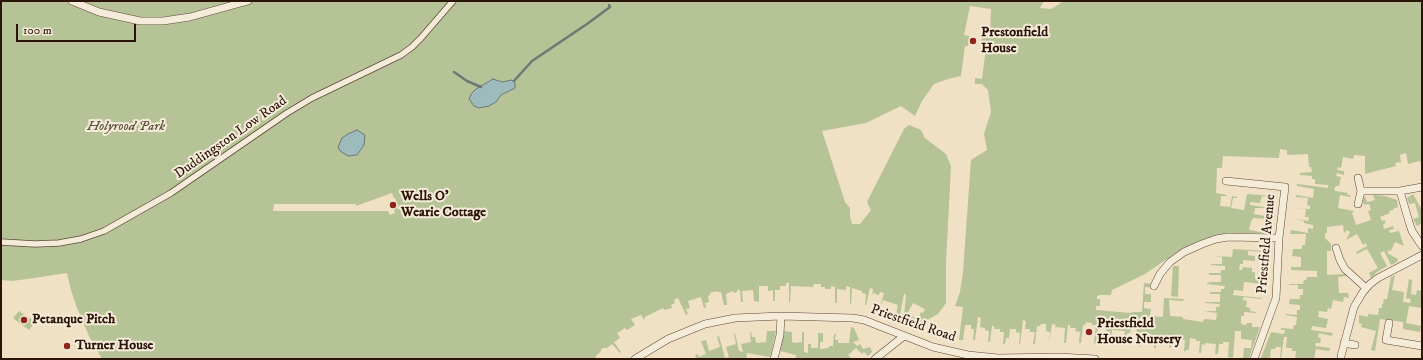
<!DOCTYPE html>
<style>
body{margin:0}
#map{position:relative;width:1423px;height:360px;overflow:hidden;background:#f0e0c4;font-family:"IM FELL DW Pica",serif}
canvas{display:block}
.frame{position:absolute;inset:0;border:2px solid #2d1409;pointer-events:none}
.scale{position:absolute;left:16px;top:24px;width:120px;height:18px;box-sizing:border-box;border:2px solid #2d1409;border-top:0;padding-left:5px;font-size:12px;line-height:14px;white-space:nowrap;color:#2d1409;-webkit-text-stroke:3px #f5ebd9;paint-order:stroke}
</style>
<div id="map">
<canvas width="1423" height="360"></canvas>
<div class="frame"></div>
<div class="scale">100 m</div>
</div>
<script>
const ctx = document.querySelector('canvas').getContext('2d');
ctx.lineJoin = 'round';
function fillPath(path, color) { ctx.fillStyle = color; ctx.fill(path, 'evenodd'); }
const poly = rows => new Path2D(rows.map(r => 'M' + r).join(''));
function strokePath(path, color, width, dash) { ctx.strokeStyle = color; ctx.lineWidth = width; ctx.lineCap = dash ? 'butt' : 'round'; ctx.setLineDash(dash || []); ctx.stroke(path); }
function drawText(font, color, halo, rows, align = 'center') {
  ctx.font = font + ' "IM FELL DW Pica",serif'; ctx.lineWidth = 4; ctx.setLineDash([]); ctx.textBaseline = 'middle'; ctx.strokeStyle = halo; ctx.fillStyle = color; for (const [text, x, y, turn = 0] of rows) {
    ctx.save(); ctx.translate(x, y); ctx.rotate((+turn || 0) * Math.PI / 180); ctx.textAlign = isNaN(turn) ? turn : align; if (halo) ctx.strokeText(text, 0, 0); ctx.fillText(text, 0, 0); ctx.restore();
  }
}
fillPath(poly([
 [1,1,1044,1,1040,8,1051,9,1064,1,1422,1,1422,164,1421,164,1420,161,1408,164,1406,153,1400,155,1401,163,1399,162,1395,163,1396,166,1365,174,1365,156,1354,155,1353,159,1343,157,1341,168,1338,167,1337,170,1344,171,1344,175,1337,173,1336,176,1341,177,1339,186,1336,186,1334,189,1335,191,1348,193,1347,195,1351,195,1350,197,1340,195,1338,208,1354,211,1352,213,1356,225,1371,220,1368,211,1371,210,1369,204,1364,205,1363,201,1365,196,1367,202,1375,200,1373,195,1385,196,1397,200,1398,207,1393,209,1393,210,1389,211,1390,213,1380,217,1382,221,1385,220,1385,222,1386,223,1383,224,1384,229,1393,226,1394,229,1389,230,1390,233,1399,231,1404,246,1395,242,1391,251,1389,250,1387,253,1398,259,1397,262,1391,265,1384,251,1380,253,1387,266,1377,272,1371,278,1369,273,1378,268,1367,249,1357,254,1356,252,1367,246,1366,243,1363,245,1357,234,1346,240,1350,232,1347,230,1344,233,1343,225,1327,227,1327,233,1325,233,1325,238,1331,244,1331,251,1327,251,1327,275,1344,274,1343,268,1347,276,1338,277,1339,293,1348,293,1349,298,1344,297,1343,302,1333,300,1331,309,1328,308,1327,312,1319,311,1318,317,1328,319,1326,328,1312,326,1311,330,1333,333,1332,336,1319,333,1318,337,1321,338,1320,343,1316,343,1315,346,1330,348,1329,351,1327,351,1316,349,1314,359,1295,359,1296,351,1292,351,1292,348,1286,348,1287,337,1284,337,1281,359,1280,359,1281,347,1276,347,1275,349,1271,349,1270,359,1261,358,1271,332,1284,334,1285,330,1281,330,1281,328,1293,329,1294,325,1296,325,1297,317,1286,315,1286,314,1297,315,1297,310,1300,310,1300,305,1289,304,1290,299,1300,299,1300,295,1303,295,1303,289,1298,289,1298,285,1289,285,1289,284,1303,284,1304,280,1306,280,1307,277,1317,277,1317,271,1291,270,1291,267,1301,267,1301,257,1292,256,1293,249,1302,249,1302,245,1305,245,1306,234,1290,234,1291,230,1308,233,1308,228,1313,229,1313,225,1304,223,1304,221,1293,219,1308,221,1309,217,1305,217,1306,209,1295,208,1310,209,1310,206,1307,205,1308,198,1296,197,1296,195,1313,198,1314,189,1297,186,1297,184,1328,188,1328,185,1315,184,1315,179,1312,179,1312,176,1300,175,1300,173,1312,172,1311,167,1309,167,1308,154,1287,155,1287,150,1280,149,1279,158,1223,156,1222,168,1217,168,1216,193,1227,195,1226,196,1221,196,1220,206,1230,207,1232,196,1237,197,1237,198,1233,198,1231,208,1244,210,1247,194,1272,196,1272,197,1262,196,1260,203,1250,202,1250,205,1270,208,1255,208,1254,214,1270,217,1270,219,1253,218,1252,221,1251,221,1249,230,1266,233,1229,233,1218,235,1180,250,1145,274,1112,290,1111,295,1100,295,1097,296,1097,299,1100,299,1100,306,1096,306,1096,310,1131,313,1132,312,1142,312,1144,283,1152,284,1152,287,1145,287,1145,294,1151,294,1151,302,1144,302,1144,308,1151,309,1150,316,1163,317,1164,298,1184,299,1183,301,1169,300,1170,316,1183,317,1183,319,1203,322,1204,319,1216,320,1217,313,1204,311,1216,311,1216,307,1219,307,1220,304,1205,303,1205,302,1220,302,1220,294,1210,294,1210,292,1221,292,1221,289,1224,289,1225,286,1207,284,1207,283,1211,282,1221,282,1221,275,1209,275,1209,273,1221,273,1221,270,1225,270,1225,266,1210,265,1212,264,1222,264,1222,257,1212,256,1232,257,1233,249,1267,251,1267,252,1248,251,1248,255,1255,256,1255,261,1243,260,1243,264,1240,264,1239,270,1242,270,1243,267,1252,268,1252,272,1255,272,1255,279,1264,280,1263,284,1244,282,1243,291,1234,290,1233,295,1262,298,1262,299,1243,297,1243,300,1247,301,1246,307,1250,308,1250,311,1256,312,1256,313,1244,312,1244,316,1241,316,1241,324,1246,325,1247,323,1252,323,1252,327,1260,327,1249,358,1243,358,1244,348,1251,348,1252,340,1241,339,1241,331,1235,331,1233,358,1228,357,1229,342,1223,342,1223,344,1219,344,1218,354,1215,354,1216,344,1205,343,1205,345,1202,344,1201,353,1199,353,1200,341,1196,341,1196,339,1190,338,1189,350,1186,350,1185,352,1184,351,1185,340,1180,339,1180,337,1172,336,1171,348,1169,347,1170,339,1166,338,1166,336,1160,335,1159,344,1156,344,1156,348,1154,348,1155,337,1151,336,1151,334,1145,333,1144,343,1141,342,1140,347,1139,347,1140,336,1136,335,1137,328,1131,328,1130,333,1127,333,1126,345,1124,345,1125,331,1112,330,1111,344,1109,344,1110,332,1106,331,1106,329,1101,328,1101,327,1098,326,1096,344,1094,343,1096,325,1092,325,1092,323,1086,322,1085,325,1083,325,1081,343,1079,343,1080,332,1075,331,1076,328,1070,328,1070,325,1068,325,1066,343,1064,343,1065,328,1055,327,1056,325,1052,324,1049,343,1050,332,1046,331,1046,324,1041,324,1040,326,1037,326,1035,344,1033,344,1035,332,1030,332,1030,329,1025,329,1026,321,1023,320,1020,344,1019,344,1020,333,1016,332,1016,329,1010,329,1009,338,1006,338,1005,344,1003,344,1004,332,1000,332,1000,329,994,329,994,326,992,326,990,342,988,342,989,331,985,330,985,328,980,327,981,318,978,317,975,340,973,340,974,329,971,329,971,325,965,325,963,340,959,340,963,307,955,306,960,292,963,272,971,160,987,150,984,134,991,112,988,90,982,84,975,84,975,78,982,79,986,48,981,47,982,36,990,37,991,9,970,6,964,35,969,36,968,46,965,46,961,76,948,79,934,84,922,101,915,116,901,106,866,123,822,131,845,202,850,208,850,216,852,224,860,224,871,210,867,202,904,129,909,125,921,130,925,138,946,154,951,166,946,263,946,303,938,314,920,324,920,314,921,312,923,313,925,309,913,303,907,314,915,318,915,326,903,326,906,295,904,294,900,315,896,314,898,305,883,300,879,310,884,293,880,292,879,295,873,293,872,297,873,289,870,288,866,305,865,305,866,294,862,293,862,291,852,288,851,304,850,304,850,287,846,286,846,290,837,289,837,303,835,303,835,287,831,286,831,289,825,289,825,287,821,287,821,284,814,284,813,287,791,286,790,303,789,302,789,283,786,283,786,286,780,286,780,290,775,290,775,301,773,301,773,290,768,291,768,286,759,286,759,302,754,301,753,290,742,291,743,302,741,302,740,290,737,290,737,292,734,293,733,291,726,294,727,305,724,305,721,292,717,292,716,291,710,293,710,295,708,296,709,302,705,303,706,308,704,308,701,297,688,301,690,308,686,309,688,314,686,315,678,298,674,300,675,303,671,305,672,308,664,310,663,308,645,317,644,320,641,315,631,319,635,325,627,330,625,328,617,333,620,338,614,342,621,352,620,353,612,344,607,348,603,348,601,350,601,351,596,356,596,359,102,359,89,336,77,308,71,290,67,273,34,278,12,281,1,280],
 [392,193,394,198,395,198,399,209,398,210,397,207,394,209,395,213,390,215,388,211,273,211,274,204,356,204,356,206],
 [1413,194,1422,210,1422,223,1417,226,1413,219,1419,217,1415,203,1409,204,1407,198],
 [1173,266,1179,266,1178,297,1171,296],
 [1395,275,1392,290,1404,292,1403,302,1410,303,1411,299,1406,298,1409,279,1412,280,1411,294,1416,295,1417,290,1422,291,1422,308,1409,306,1406,323,1421,326,1420,332,1403,329,1403,322,1380,319,1375,351,1371,350,1376,331,1361,327,1362,324,1359,323,1359,315,1368,317,1368,314,1378,315,1379,308,1382,308,1382,304,1383,304,1384,299,1387,299,1391,277],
 [19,311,35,322,29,330,13,318],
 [851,327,854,328,859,340,853,342,857,346,860,344,863,349,870,347,872,352,868,356,864,352,862,354,856,348,848,355,852,359,840,358,840,359,796,359,796,355,780,351,784,331,792,332,792,342,794,343,802,342,802,332,804,332,804,352,808,353,808,344,811,344,811,348,818,348,818,333,823,333,823,342,820,342,820,349,829,348,829,346,833,346,834,334,836,334,835,340,838,340,838,343,849,343],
 [767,331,776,331,770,357,747,353,746,359,697,359,695,355,698,354,699,357,706,354,701,341,706,340,709,351,720,347,717,337,719,336,725,358,729,357,726,347,736,344,734,334,735,333,739,351,743,352,741,344,751,342,750,332,751,332,752,337,755,337,756,343,766,342]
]), '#b5c397');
const water = poly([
 [493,79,502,82,512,80,515,83,515,88,501,95,496,102,489,106,479,108,474,106,469,99,472,93,476,89,493,79],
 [357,130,365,135,364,145,357,155,348,156,340,151,338,147,342,138,348,134,357,130]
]);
fillPath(water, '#9dbbbd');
strokePath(water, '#707875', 1);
strokePath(poly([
 [454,72,467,81,481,87],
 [514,81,532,61,587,24,610,7,609,5]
]), '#707875', 2.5);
const pedestrian = poly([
 [1,242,35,244,59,243,81,239,104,231,171,193,287,113,312,98,401,55,412,47,421,38,453,1]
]);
const minor = poly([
 [72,1,99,12,140,21,163,21,190,17,248,1],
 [1358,178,1361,191,1400,191],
 [1226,181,1285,187,1279,238,1276,298,1254,359],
 [1422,187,1400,191,1409,222,1412,231,1422,246],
 [1358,204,1361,191],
 [1336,248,1340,260,1345,269,1366,288],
 [1154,286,1160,274,1170,262,1184,252,1202,244,1216,239,1228,237,1279,238],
 [1389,323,1386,340,1422,346],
 [1344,343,1355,345],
 [1341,356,1354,307,1363,292,1370,284,1378,278,1422,255],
 [635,359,668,339,705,324,735,318,781,316,853,318,864,320,933,347,968,355,998,358,1059,357,1095,359],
 [774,359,780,335,781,316],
 [875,359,904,336]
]);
strokePath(pedestrian, '#5e4738', 7);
strokePath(minor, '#5e4738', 8);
strokePath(pedestrian, '#f5ebd9', 5.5);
strokePath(minor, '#f5ebd9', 7);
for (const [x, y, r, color] of [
 [973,41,4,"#8f2418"],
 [393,205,4,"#8f2418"],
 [24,320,4,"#8f2418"],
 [1089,332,4,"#8f2418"],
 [67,346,4,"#8f2418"]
]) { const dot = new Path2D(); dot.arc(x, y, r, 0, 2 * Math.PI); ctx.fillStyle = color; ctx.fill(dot); strokePath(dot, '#f5ebd9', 1.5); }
drawText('bold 14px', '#2d1409', '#f5ebd9', [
 ["Prestonfield",981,33],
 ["House",981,49],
 ["Wells O'",401,197],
 ["Wearie Cottage",401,213],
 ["Petanque Pitch",32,320],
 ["Priestfield",1097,324],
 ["House Nursery",1097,340],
 ["Turner House",75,346]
], 'left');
drawText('italic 14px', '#5d513b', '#f5ebd9', [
 ["Holyrood Park",126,127]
]);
drawText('14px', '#2d1409', '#f5ebd9', [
 ["Duddingston Low Road",231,138,-35],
 ["Priestfield Avenue",1267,244,-85],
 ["Priestfield Road",913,324,19]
]);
</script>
